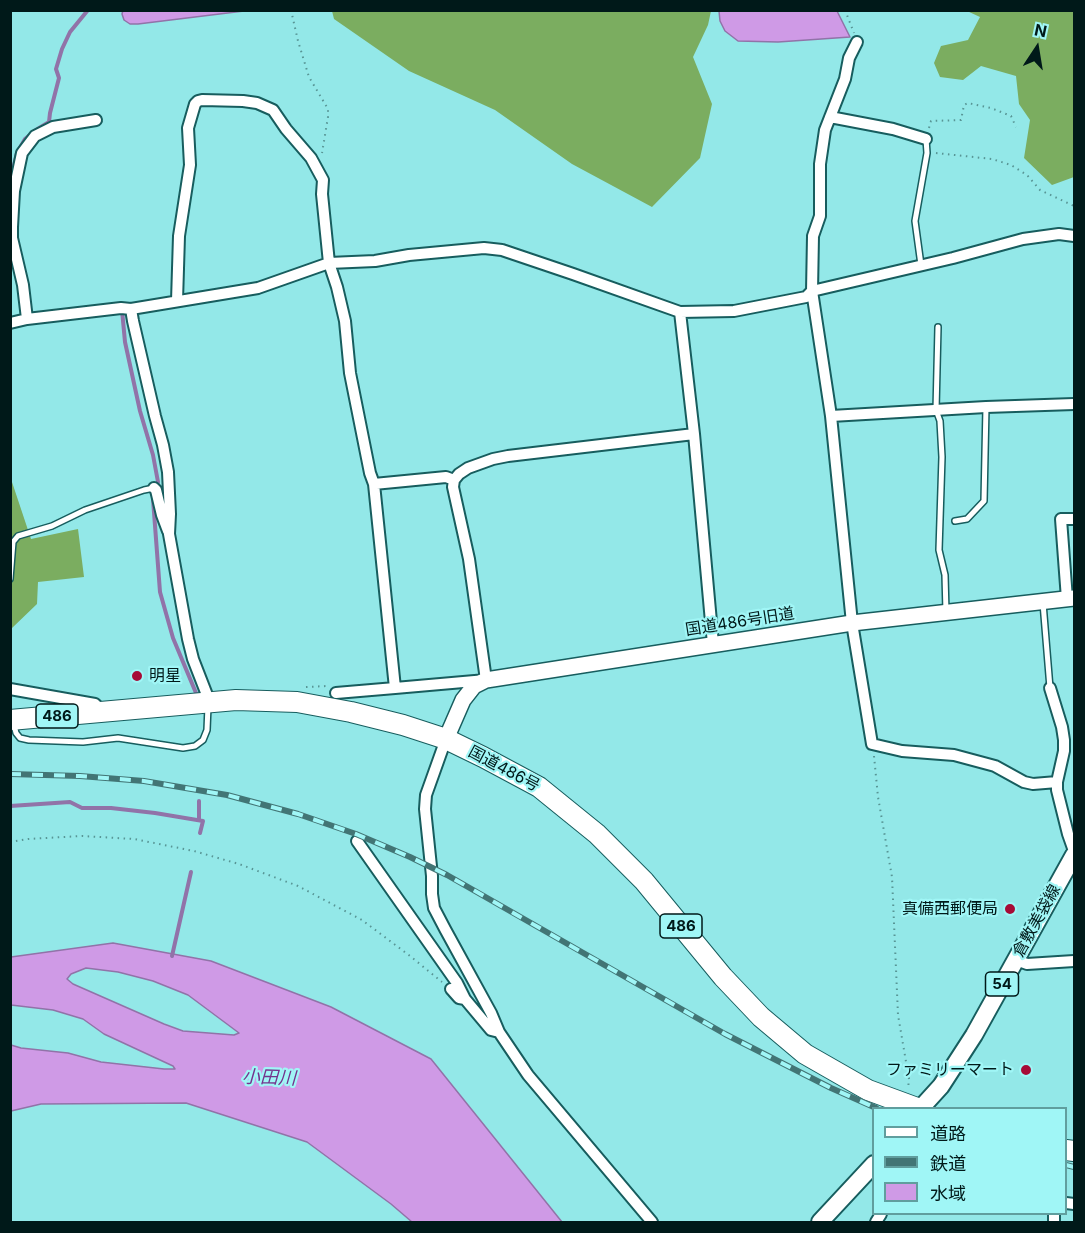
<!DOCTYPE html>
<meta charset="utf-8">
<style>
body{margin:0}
#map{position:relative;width:1085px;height:1233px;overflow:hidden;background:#93e8e8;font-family:Inter,"Noto Sans JP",sans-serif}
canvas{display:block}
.frame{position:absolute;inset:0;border:12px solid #001919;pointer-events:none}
.legend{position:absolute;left:872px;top:1107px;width:195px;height:108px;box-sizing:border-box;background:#a0f6f6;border:2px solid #609e9e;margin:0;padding:8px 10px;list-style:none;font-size:18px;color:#001919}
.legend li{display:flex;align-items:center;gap:12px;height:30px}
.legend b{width:30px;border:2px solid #609e9e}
.north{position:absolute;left:1007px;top:18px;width:60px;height:60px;-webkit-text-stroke:4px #a0f6f6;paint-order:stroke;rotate:12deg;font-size:16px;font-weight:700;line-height:24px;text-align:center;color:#001919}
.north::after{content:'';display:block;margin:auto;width:21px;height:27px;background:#001919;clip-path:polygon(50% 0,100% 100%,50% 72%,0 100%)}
</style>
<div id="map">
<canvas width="1085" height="1233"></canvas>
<div class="frame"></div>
<ul class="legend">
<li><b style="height:8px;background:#fff"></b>道路</li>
<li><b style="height:8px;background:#427575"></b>鉄道</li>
<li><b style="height:16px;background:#cf9ae6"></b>水域</li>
</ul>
<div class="north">N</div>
</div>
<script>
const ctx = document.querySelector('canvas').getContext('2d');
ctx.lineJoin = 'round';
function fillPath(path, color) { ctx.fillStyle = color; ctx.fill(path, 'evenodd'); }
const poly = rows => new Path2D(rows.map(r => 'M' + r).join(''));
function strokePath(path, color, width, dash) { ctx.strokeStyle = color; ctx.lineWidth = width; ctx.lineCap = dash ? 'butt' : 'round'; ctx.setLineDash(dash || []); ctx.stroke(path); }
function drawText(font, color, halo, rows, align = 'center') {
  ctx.font = font + ' Inter,"Noto Sans JP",sans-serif'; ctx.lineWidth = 4.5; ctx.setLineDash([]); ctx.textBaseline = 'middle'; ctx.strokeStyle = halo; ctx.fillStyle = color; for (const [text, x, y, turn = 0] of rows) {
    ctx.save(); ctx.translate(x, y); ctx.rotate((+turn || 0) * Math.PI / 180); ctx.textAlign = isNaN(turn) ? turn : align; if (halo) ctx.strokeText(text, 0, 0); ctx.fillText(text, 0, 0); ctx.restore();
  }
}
fillPath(poly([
 [332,11,711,11,708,25,693,57,712,104,700,158,652,207,572,164,495,110,409,71,334,19],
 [967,11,1074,11,1074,177,1052,185,1024,158,1030,120,1019,104,1016,76,981,66,963,80,940,77,934,63,941,46,968,40,980,17],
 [10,476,31,539,78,529,84,577,38,582,37,604,11,629]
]), '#7bad60');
const water = poly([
 [123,10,244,10,244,11,138,24,130,24,124,20,122,14,123,10],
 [719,11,837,11,850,37,778,42,738,41,725,31,720,21,719,11],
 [113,943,211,961,331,1007,431,1059,562,1222,412,1222,391,1204,307,1142,186,1103,41,1104,11,1111,11,1045,21,1048,68,1053,101,1062,164,1069,175,1069,173,1066,104,1034,83,1019,53,1010,11,1005,11,957,113,943],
 [86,968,118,972,153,981,188,995,239,1033,234,1035,183,1031,164,1024,73,984,67,979,71,974,86,968]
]);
fillPath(water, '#cf9ae6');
strokePath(water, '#9173a8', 1.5);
strokePath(poly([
 [10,181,17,153,25,139,36,130,49,122,50,113,59,78,56,69,62,49,70,32,88,10],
 [122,310,125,342,140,411,153,455,158,482,156,487],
 [153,499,160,592,173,638,196,693],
 [10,806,70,802,82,808,111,808,155,813,203,821,200,833],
 [199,820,199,801],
 [172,956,191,872]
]), '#9173a8', 4);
const lane = poly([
 [921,265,915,221,927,153,926,139],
 [938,327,936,410,940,421,942,457,939,550,945,575,946,612],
 [955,521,967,519,984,501,986,407],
 [10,579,13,542,18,536,52,526,85,510,144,490,154,488],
 [1043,603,1050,688],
 [14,725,16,733,20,738,29,740,83,742,118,738,183,748,195,746,203,740,207,730,208,706]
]);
const street = poly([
 [857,42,849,58,845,79,825,130,820,164,820,216,813,236,812,291,831,416,852,623,872,744,902,751,954,755,995,766,1024,782,1033,784,1057,782],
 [830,117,893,129,926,139],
 [177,301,179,236,190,165,188,128,195,104,198,101,202,100,243,101,257,103,273,110,286,129,311,158,323,180,322,194,329,263,337,287,345,321,350,373,370,473,374,484,446,477,454,480,453,487,469,559,486,680,395,688,374,484],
 [131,309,133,321,155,416,163,445,168,472,170,514,169,534,188,639,193,659,207,695,208,703],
 [680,312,694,434,713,644],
 [27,319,23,285,12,238,12,227,14,191,22,153,35,136,53,127,96,120],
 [10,323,27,319,121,308,131,309,258,288,329,263,375,261,409,255,484,248,502,250,573,274,680,312,734,311,806,297,812,291,953,258,1023,239,1059,234,1074,236],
 [831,416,986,407,1074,404],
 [454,480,459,474,468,468,493,459,508,456,694,434],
 [154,488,156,490,162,515,168,531],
 [1067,599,1061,519,1074,519],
 [1050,688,1062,727,1064,740,1064,751,1057,782,1057,790,1068,834,1074,851],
 [10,689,95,704,102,711],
 [336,693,395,688],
 [446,739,426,795,425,809,432,876,432,894,434,908,445,929,491,1013,499,1032,528,1075,652,1222],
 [357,841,457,983,465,999,491,1030,499,1032],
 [1016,960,1027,964,1074,961],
 [451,989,459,998,465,999],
 [1066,1203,1074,1204],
 [876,1222,881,1214],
 [1054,1222,1054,1214]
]);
const secondary = poly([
 [446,739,463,700,474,686,486,680,852,623,1074,598]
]);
const primary = poly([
 [921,1108,941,1086,974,1035,1074,855],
 [820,1222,874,1164]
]);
const highway = poly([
 [10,720,236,700,297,702,351,712,403,725,446,739,483,757,539,787,597,834,644,881,723,977,761,1017,805,1054,868,1090,917,1108],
 [1066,1150,1074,1151]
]);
strokePath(lane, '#175d5e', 8);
strokePath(street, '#175d5e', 14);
strokePath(secondary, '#175d5e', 18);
strokePath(primary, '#175d5e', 20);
strokePath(highway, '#175d5e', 22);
strokePath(poly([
 [291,10,298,41,309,77,328,109,328,117,322,153],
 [845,10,854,33],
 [929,128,931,121,961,120,964,105,968,103,991,108,1011,116,1016,127],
 [936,153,992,159,1011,165,1027,175,1040,190,1074,206],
 [306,687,327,686],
 [874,756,878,797,892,877,898,1015,909,1079,908,1089],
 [10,842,28,839,82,836,134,839,194,851,239,864,298,886,362,920,410,956,442,982]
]), '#589595', 2, [1.5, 4.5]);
strokePath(lane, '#fff', 5);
strokePath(street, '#fff', 10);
strokePath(secondary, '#fff', 15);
strokePath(primary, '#fff', 16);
strokePath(highway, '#fff', 20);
const rail = poly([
 [10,774,80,776,144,781,227,795,298,814,356,834,410,857,447,875,725,1034,831,1088,876,1108],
 [1066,1165,1074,1167]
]);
strokePath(rail, '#427575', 6);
strokePath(rail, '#a0f6f6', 4, [11]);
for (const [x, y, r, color] of [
 [137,676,6,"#a60b36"],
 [1010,909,6,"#a60b36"],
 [1026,1070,6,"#a60b36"]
]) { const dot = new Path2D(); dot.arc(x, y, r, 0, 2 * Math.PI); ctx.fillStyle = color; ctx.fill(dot); strokePath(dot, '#a0f6f6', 2); }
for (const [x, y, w] of [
 [57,716,42],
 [681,926,42],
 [1002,984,33]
]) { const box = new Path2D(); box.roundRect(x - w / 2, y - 12, w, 24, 4.5); ctx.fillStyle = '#a0f6f6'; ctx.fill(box); strokePath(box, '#001919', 1.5); }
drawText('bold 15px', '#001919', null, [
 ["486",57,716],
 ["486",681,926],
 ["54",1002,984]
]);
drawText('16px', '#001919', '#a0f6f6', [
 ["国道486号旧道",740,622,-9],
 ["国道486号",504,769,28],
 ["倉敷美袋線",1037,921,-61]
]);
drawText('16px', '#001919', '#a0f6f6', [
 ["明星",149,676,"left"],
 ["真備西郵便局",998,909],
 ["ファミリーマート",1014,1070]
], 'right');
drawText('italic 18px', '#74348c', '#a0f6f6', [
 ["小田川",269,1078,2]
]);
</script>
